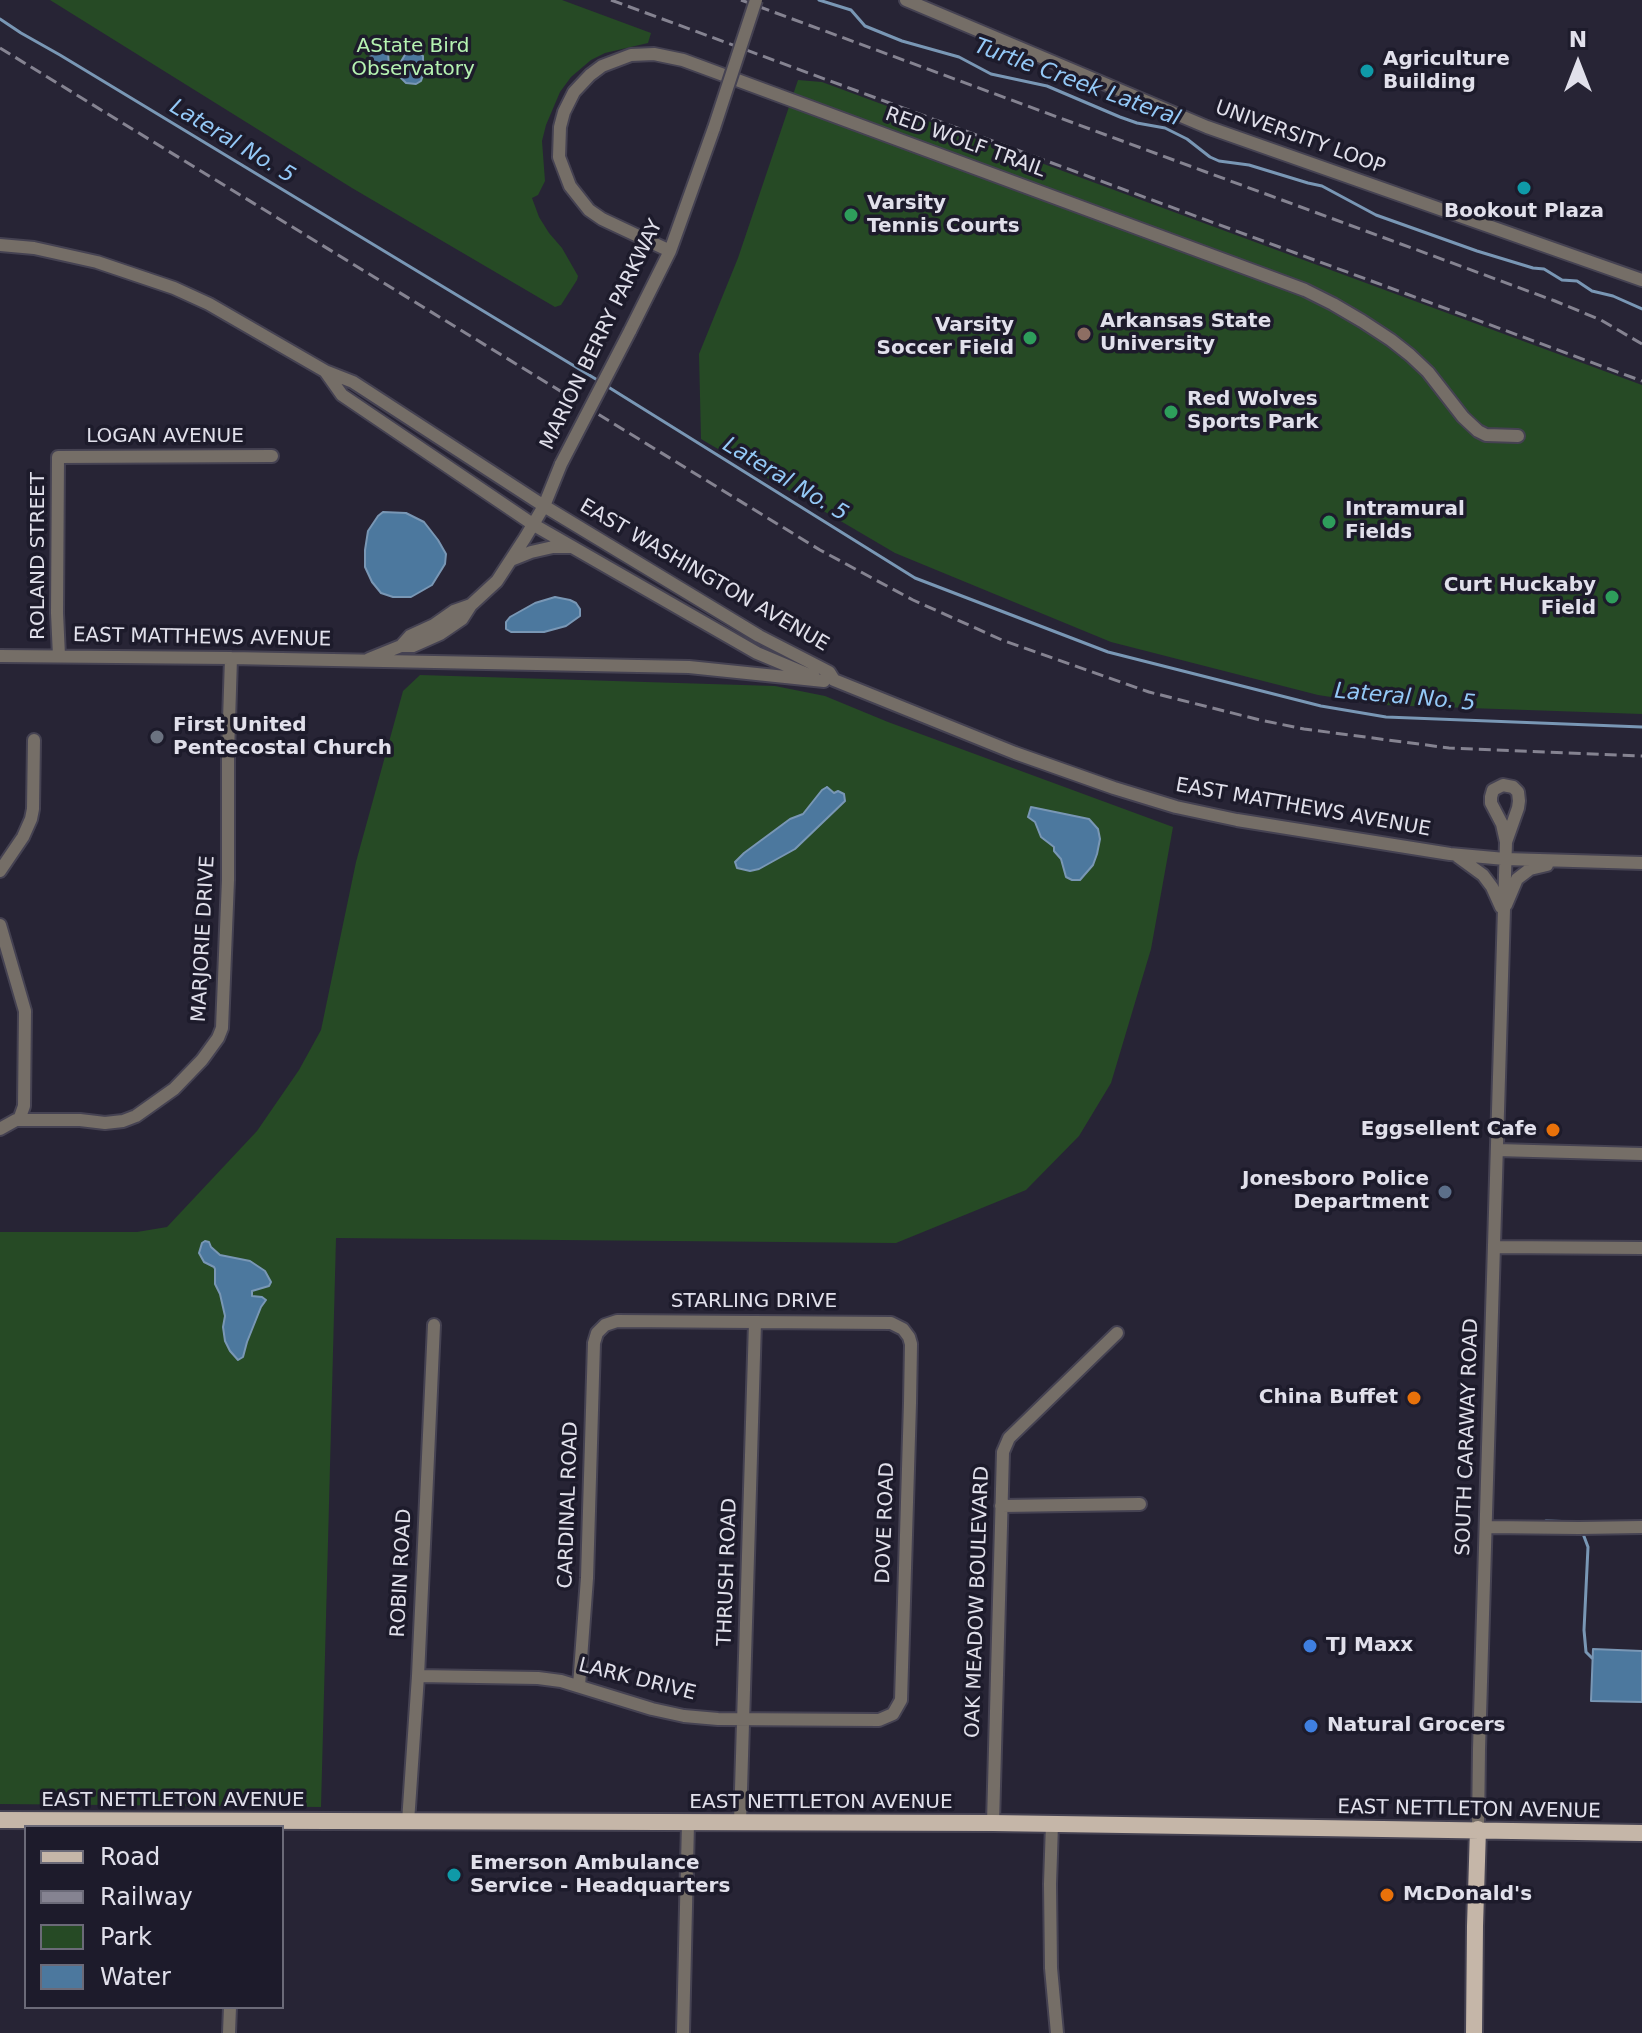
<!DOCTYPE html>
<style>
body{margin:0}
#map{position:relative;width:1642px;height:2033px;overflow:hidden;background:#272435;font-family:"DejaVu Sans",sans-serif}
canvas{display:block}
.legend{position:absolute;left:24px;top:1825px;width:260px;height:184px;box-sizing:border-box;background:#1d1b2b;border:2px solid #6b6a78;margin:0;padding:10px 14px;list-style:none;font-size:24px;color:#e1e0eb}
.legend li{display:flex;align-items:center;gap:16px;height:40px}
.legend b{width:40px;border:2px solid #6b6a78}
.north{position:absolute;left:1538px;top:24px;width:80px;height:80px;-webkit-text-stroke:6px #1d1b2b;paint-order:stroke;rotate:0deg;font-size:22px;font-weight:700;line-height:32px;text-align:center;color:#e1e0eb}
.north::after{content:'';display:block;margin:auto;width:28px;height:36px;background:#e1e0eb;clip-path:polygon(50% 0,100% 100%,50% 72%,0 100%)}
</style>
<div id="map">
<canvas width="1642" height="2033"></canvas>
<ul class="legend">
<li><b style="height:10px;background:#c5b6a8"></b>Road</li>
<li><b style="height:10px;background:#858391"></b>Railway</li>
<li><b style="height:22px;background:#264a25"></b>Park</li>
<li><b style="height:22px;background:#4c789e"></b>Water</li>
</ul>
<div class="north">N</div>
</div>
<script>
const ctx = document.querySelector('canvas').getContext('2d');
ctx.lineJoin = 'round';
function fillPath(path, color) { ctx.fillStyle = color; ctx.fill(path, 'evenodd'); }
const poly = rows => new Path2D(rows.map(r => 'M' + r).join(''));
function strokePath(path, color, width, dash) { ctx.strokeStyle = color; ctx.lineWidth = width; ctx.lineCap = dash ? 'butt' : 'round'; ctx.setLineDash(dash || []); ctx.stroke(path); }
function drawText(font, color, halo, rows, align = 'center') {
  ctx.font = font + ' "DejaVu Sans",sans-serif'; ctx.lineWidth = 7; ctx.setLineDash([]); ctx.textBaseline = 'middle'; ctx.strokeStyle = halo; ctx.fillStyle = color; for (const [text, x, y, turn = 0] of rows) {
    ctx.save(); ctx.translate(x, y); ctx.rotate((+turn || 0) * Math.PI / 180); ctx.textAlign = isNaN(turn) ? turn : align; if (halo) ctx.strokeText(text, 0, 0); ctx.fillText(text, 0, 0); ctx.restore();
  }
}
fillPath(poly([
 [50,0,562,0,651,33,648,43,605,53,591,60,571,77,560,92,546,125,542,141,545,181,538,195,532,198,539,217,549,233,562,248,578,276,577,280,561,305,555,307,352,188],
 [798,80,822,82,1642,385,1642,714,1383,705,1318,695,1111,642,895,553,701,439,699,354,738,258],
 [420,675,775,686,825,696,888,722,1173,827,1151,949,1111,1083,1079,1136,1026,1190,896,1243,336,1238,321,1807,0,1804,0,1232,137,1232,167,1227,257,1131,299,1070,321,1030,356,862,403,691]
]), '#264a25');
const water = poly([
 [380,41,386,43,388,51,389,68,382,74,370,70,369,64,371,54,375,45,380,41],
 [406,53,419,53,423,56,423,75,421,81,416,84,406,83,401,78,399,65,406,53],
 [383,512,406,513,424,522,438,540,446,554,445,564,432,585,411,597,393,597,381,593,372,582,365,567,365,550,368,531,378,516,383,512],
 [555,597,570,600,576,603,580,609,580,616,566,626,544,632,511,632,506,629,506,622,510,617,535,603,555,597],
 [827,787,834,793,838,791,844,794,845,801,795,849,759,869,750,871,737,868,735,862,744,853,790,819,803,814,822,790,827,787],
 [1031,807,1089,819,1098,829,1100,839,1097,854,1093,865,1080,880,1072,880,1066,877,1061,859,1054,851,1054,847,1041,837,1035,822,1028,817,1031,807],
 [205,1241,209,1242,211,1247,220,1255,250,1261,265,1271,271,1282,269,1286,252,1291,252,1296,262,1297,266,1300,261,1307,247,1342,243,1357,238,1360,230,1351,225,1341,223,1327,225,1316,220,1294,215,1284,215,1269,214,1267,204,1262,199,1253,202,1243,205,1241],
 [1593,1649,1642,1651,1642,1702,1591,1701,1593,1649]
]);
fillPath(water, '#4c789e');
strokePath(water, '#7997b5', 2);
strokePath(poly([
 [819,0,851,10,865,26,902,41,959,57,991,74,1047,86,1120,117,1137,123,1165,128,1187,139,1210,157,1219,161,1249,165,1308,183,1322,186,1376,215,1477,251,1533,268,1544,269,1562,280,1577,281,1592,291,1613,296,1642,309],
 [0,19,21,33,60,55,599,381],
 [605,385,915,578,1108,652,1321,706,1386,717,1642,727],
 [1546,1521,1578,1522],
 [1582,1531,1588,1547,1584,1630,1586,1652,1592,1658]
]), '#7997b5', 3);
const minor = poly([
 [906,0,1207,127,1642,280],
 [0,245,34,248,97,262,174,288,209,304,325,371,353,382,544,506,759,636,829,672,834,680,1015,753,1114,788,1176,807,1237,820,1450,854,1505,859,1642,863],
 [670,251,602,219,589,210,570,186,559,157,560,127,564,112,574,92,590,75,602,66,631,55,654,54,683,60,1305,290,1333,304,1362,321,1391,340,1410,355,1428,372,1463,417,1478,431,1486,435,1518,436],
 [630,331,670,251,714,128],
 [325,371,342,395,534,525,757,653,814,677],
 [511,560,531,552,553,547,570,547],
 [401,646,410,636,434,625,454,611,471,605],
 [0,656,231,658,689,667,824,681],
 [59,656,57,613,58,457,272,456],
 [369,659,401,646,413,646,440,634,462,619,471,605,497,581,525,538,544,506,561,464],
 [1457,856,1483,875,1492,887,1501,907],
 [0,871,23,837,31,819,33,809,34,740],
 [1506,905,1517,879,1530,869,1547,865],
 [0,925,25,1011,24,1106,19,1120],
 [0,1129,16,1120,80,1120,105,1123,123,1121,136,1116,174,1089,202,1060,218,1038,222,1028,228,880,228,753,231,658],
 [1497,1150,1642,1154],
 [1494,1247,1642,1248],
 [1001,1506,1140,1504],
 [1486,1527,1579,1528,1642,1527],
 [418,1676,538,1678,561,1681,652,1709,684,1716,718,1719,879,1720,893,1714,901,1700,910,1403,911,1344,909,1337,903,1329,891,1323,617,1321,605,1325,597,1333,594,1343,587,1578,579,1686],
 [408,1822,418,1676,434,1325],
 [740,1823,755,1322],
 [993,1823,1003,1452,1009,1438,1117,1333],
 [1052,1824,1050,1884,1051,1968,1057,2033],
 [1478,1829,1479,1749,1506,842,1502,824,1491,803,1491,797,1493,790,1503,785,1513,787,1518,792,1519,801,1518,808,1506,842],
 [229,2033,230,2007],
 [683,2033,688,1823]
]);
const major = poly([
 [0,1820,993,1823,1642,1833],
 [1474,2033,1475,1926,1478,1829]
]);
strokePath(minor, '#454252', 16);
strokePath(major, '#454252', 20);
strokePath(minor, '#756e67', 12);
strokePath(major, '#c5b6a8', 16);
strokePath(poly([
 [611,0,1642,381],
 [741,0,1555,301,1601,320,1642,344],
 [0,48,820,550,913,600,1002,640,1149,692,1260,720,1304,729,1449,748,1642,756]
]), '#858391', 3, [12, 6]);
const minorBridge = poly([
 [714,128,756,0],
 [561,464,630,331]
]);
strokePath(minorBridge, '#454252', 16, []);
strokePath(minorBridge, '#756e67', 12);
for (const [x, y, r, color] of [
 [1367,71,8,"#0f9aa8"],
 [1524,188,8,"#0f9aa8"],
 [851,215,8,"#2e9e5b"],
 [1084,334,8,"#8d6e63"],
 [1030,338,8,"#2e9e5b"],
 [1171,412,8,"#2e9e5b"],
 [1329,522,8,"#2e9e5b"],
 [1612,597,8,"#2e9e5b"],
 [157,737,8,"#6b7280"],
 [1553,1130,8,"#e8710a"],
 [1445,1192,8,"#5c6f8a"],
 [1414,1398,8,"#e8710a"],
 [1310,1646,8,"#3f7fe0"],
 [1311,1726,8,"#3f7fe0"],
 [454,1875,8,"#0f9aa8"],
 [1387,1895,8,"#e8710a"]
]) { const dot = new Path2D(); dot.arc(x, y, r, 0, 2 * Math.PI); ctx.fillStyle = color; ctx.fill(dot); strokePath(dot, '#1d1b2b', 3); }
drawText('20px', '#b5f2b1', '#1d1b2b', [
 ["AState Bird",413,47],
 ["Observatory",413,70]
]);
drawText('bold 20px', '#e1e0eb', '#1d1b2b', [
 ["Agriculture",1383,60],
 ["Building",1383,83],
 ["Varsity",867,204],
 ["Tennis Courts",867,227],
 ["Bookout Plaza",1524,212,"center"],
 ["Arkansas State",1100,322],
 ["University",1100,345],
 ["Varsity",1014,326,"right"],
 ["Soccer Field",1014,349,"right"],
 ["Red Wolves",1187,400],
 ["Sports Park",1187,423],
 ["Intramural",1345,510],
 ["Fields",1345,533],
 ["Curt Huckaby",1596,586,"right"],
 ["Field",1596,609,"right"],
 ["First United",173,726],
 ["Pentecostal Church",173,749],
 ["Eggsellent Cafe",1537,1130,"right"],
 ["Jonesboro Police",1429,1180,"right"],
 ["Department",1429,1203,"right"],
 ["China Buffet",1398,1398,"right"],
 ["TJ Maxx",1326,1646],
 ["Natural Grocers",1327,1726],
 ["Emerson Ambulance",470,1864],
 ["Service - Headquarters",470,1887],
 ["McDonald's",1403,1895]
], 'left');
drawText('20px', '#e1e0eb', '#1d1b2b', [
 ["UNIVERSITY LOOP",1300,138,20],
 ["RED WOLF TRAIL",965,143,20],
 ["MARION BERRY PARKWAY",602,335,-64],
 ["LOGAN AVENUE",165,437],
 ["ROLAND STREET",39,556,-90],
 ["EAST WASHINGTON AVENUE",704,576,30],
 ["EAST MATTHEWS AVENUE",202,638,1],
 ["EAST MATTHEWS AVENUE",1303,808,10],
 ["MARJORIE DRIVE",204,939,-87],
 ["STARLING DRIVE",754,1302],
 ["SOUTH CARAWAY ROAD",1468,1437,-88],
 ["CARDINAL ROAD",569,1505,-88],
 ["DOVE ROAD",886,1523,-88],
 ["THRUSH ROAD",728,1572,-88],
 ["ROBIN ROAD",402,1573,-87],
 ["OAK MEADOW BOULEVARD",978,1602,-88],
 ["LARK DRIVE",637,1680,14],
 ["EAST NETTLETON AVENUE",173,1801],
 ["EAST NETTLETON AVENUE",821,1803],
 ["EAST NETTLETON AVENUE",1469,1810,1]
]);
drawText('italic 22px', '#94c9f7', '#1d1b2b', [
 ["Turtle Creek Lateral",1077,83,20],
 ["Lateral No. 5",232,142,31],
 ["Lateral No. 5",785,480,31],
 ["Lateral No. 5",1405,698,5]
]);
</script>
